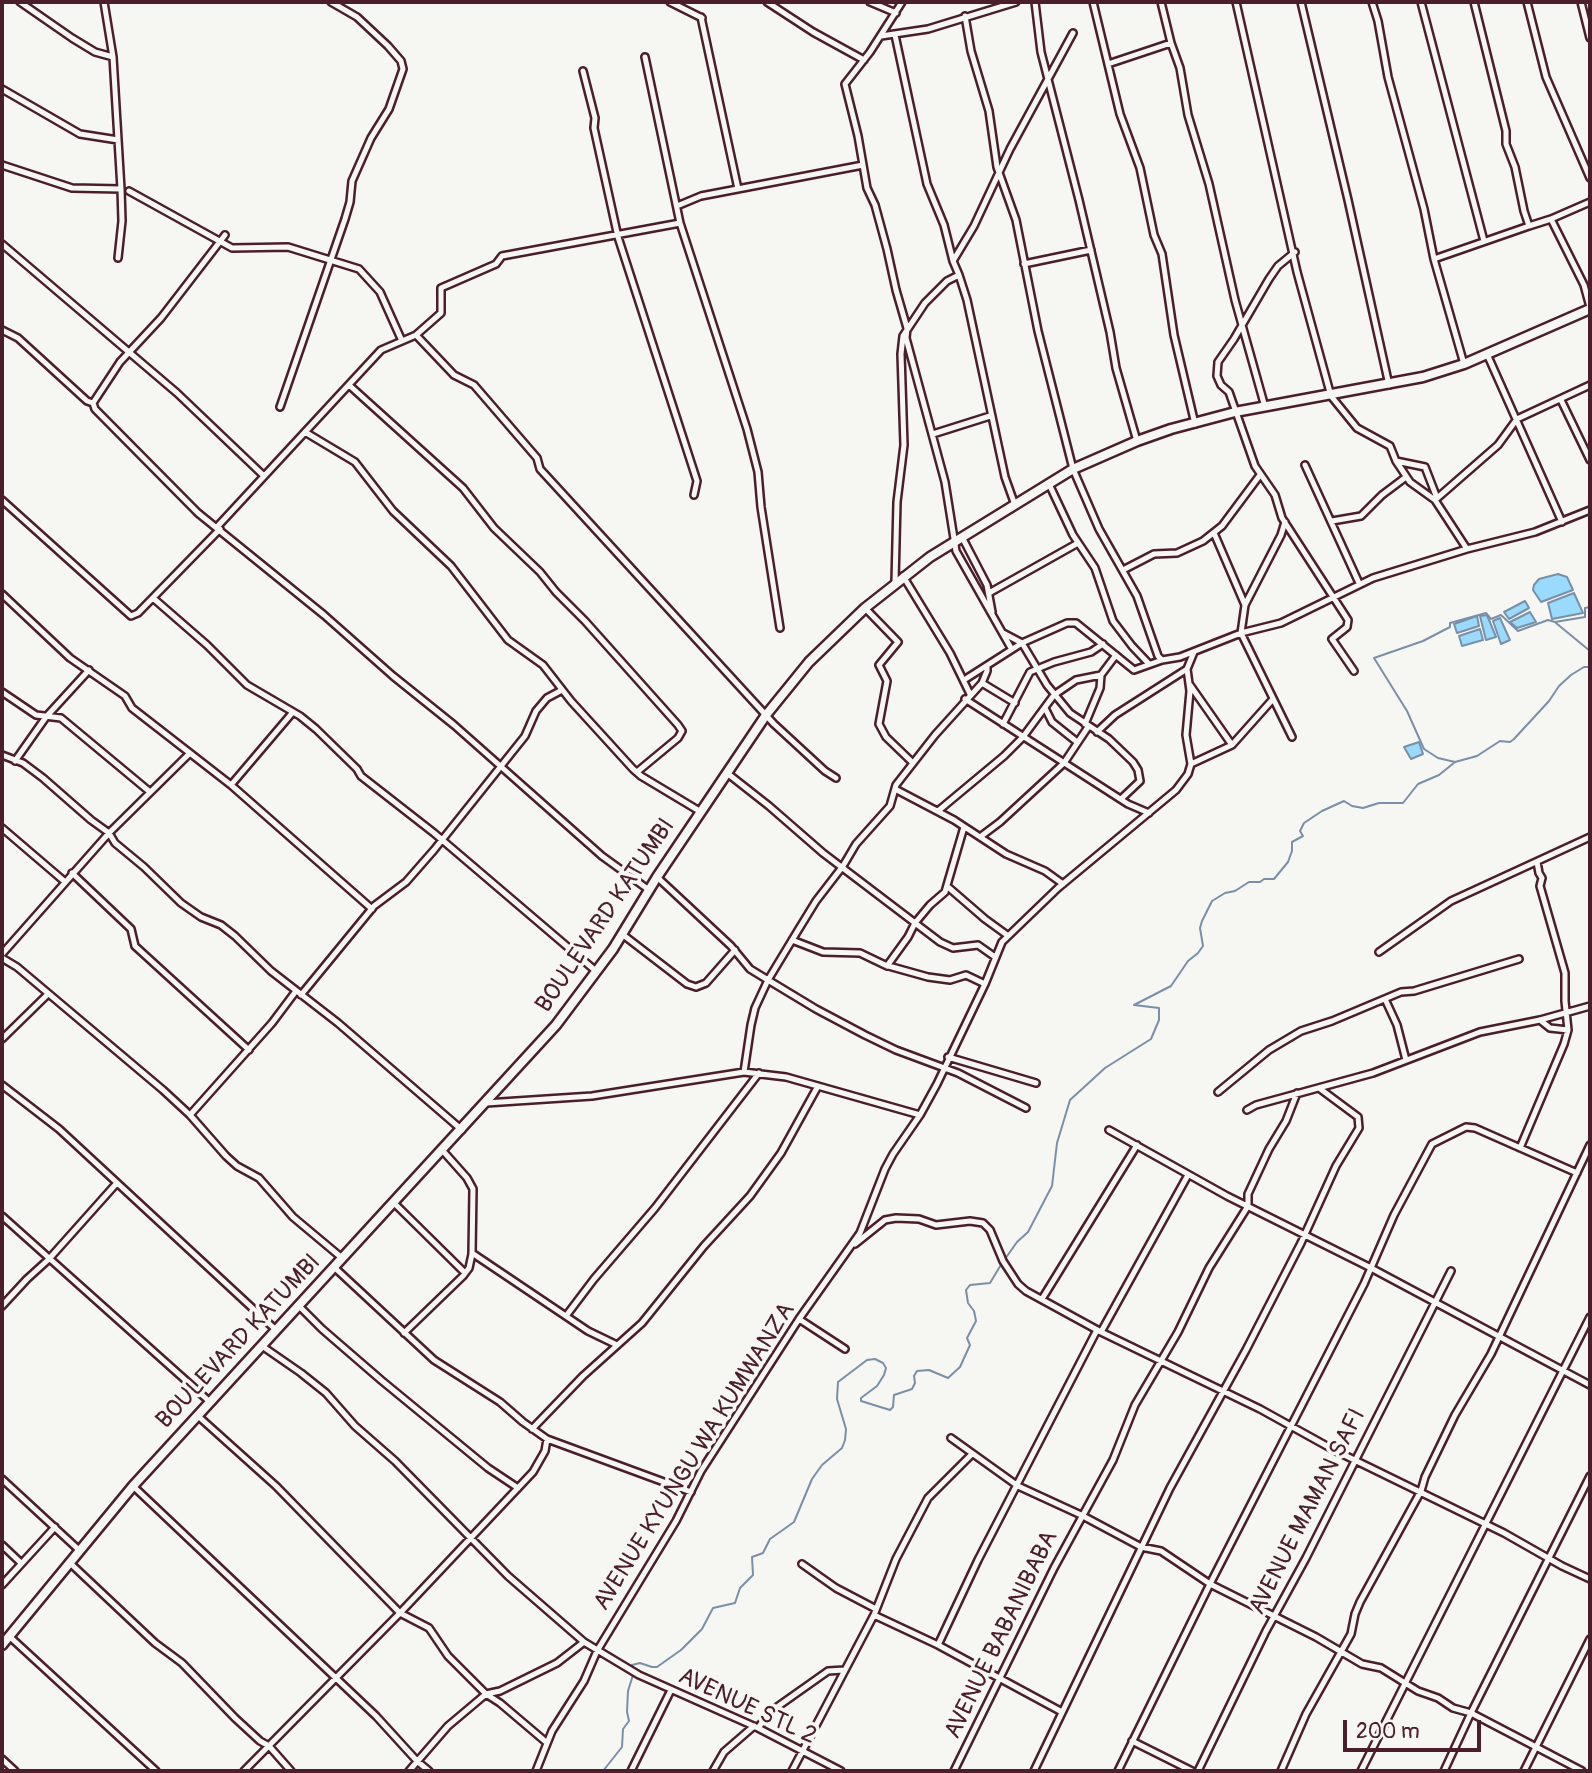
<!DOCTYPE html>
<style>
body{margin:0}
#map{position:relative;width:1592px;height:1773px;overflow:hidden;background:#f6f6f2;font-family:Pangolin,sans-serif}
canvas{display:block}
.frame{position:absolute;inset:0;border:4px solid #4a1f2b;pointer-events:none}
.scale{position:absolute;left:1343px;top:1720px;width:138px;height:32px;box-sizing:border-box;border:4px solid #4a1f2b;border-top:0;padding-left:9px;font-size:21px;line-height:24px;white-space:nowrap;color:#4a1f2b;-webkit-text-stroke:5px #f6f6f2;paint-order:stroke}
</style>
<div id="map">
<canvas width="1592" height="1773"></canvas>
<div class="frame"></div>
<div class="scale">200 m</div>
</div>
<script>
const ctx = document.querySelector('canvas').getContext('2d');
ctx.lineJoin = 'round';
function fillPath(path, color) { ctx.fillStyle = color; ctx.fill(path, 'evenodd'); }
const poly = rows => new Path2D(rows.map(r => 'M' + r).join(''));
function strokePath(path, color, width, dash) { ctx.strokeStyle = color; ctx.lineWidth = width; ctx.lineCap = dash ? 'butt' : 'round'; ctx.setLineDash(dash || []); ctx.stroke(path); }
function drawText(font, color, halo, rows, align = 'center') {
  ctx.font = font + ' Pangolin,sans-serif'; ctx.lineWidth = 7; ctx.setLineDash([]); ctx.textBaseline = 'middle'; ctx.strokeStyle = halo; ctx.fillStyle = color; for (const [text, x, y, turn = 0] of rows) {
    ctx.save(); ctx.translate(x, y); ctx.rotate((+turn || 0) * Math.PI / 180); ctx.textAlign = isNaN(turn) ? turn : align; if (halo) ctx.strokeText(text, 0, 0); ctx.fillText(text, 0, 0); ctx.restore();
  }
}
const water = poly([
 [1558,574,1567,577,1573,590,1541,602,1533,590,1534,585,1539,579,1558,574],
 [1574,593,1583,613,1552,619,1548,603,1574,593],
 [1525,601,1529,608,1509,619,1504,612,1525,601],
 [1530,612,1536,622,1517,628,1510,622,1530,612],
 [1487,615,1496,637,1486,640,1480,616,1487,615],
 [1477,616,1479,626,1457,633,1454,624,1477,616],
 [1500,618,1510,640,1501,644,1493,621,1500,618],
 [1480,629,1483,640,1462,646,1459,636,1480,629],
 [1419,742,1423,754,1411,759,1404,747,1419,742]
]);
fillPath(water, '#9adafc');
strokePath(water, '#7a8fa8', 2);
strokePath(poly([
 [1556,623,1590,651],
 [1455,762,1438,758,1424,749,1407,711,1374,658,1423,641,1450,627,1450,623,1486,613,1491,619,1501,615,1518,631,1548,620,1555,622,1585,617,1585,608,1590,607],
 [1005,1259,1017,1242,1028,1232,1052,1186,1057,1143,1070,1100,1105,1068,1151,1039,1159,1020,1159,1008,1134,1005,1171,986,1188,961,1198,953,1203,946,1200,928,1202,921,1212,901,1225,893,1235,891,1249,882,1260,882,1264,879,1274,879,1288,862,1292,851,1292,842,1303,836,1300,831,1304,823,1322,811,1344,801,1352,806,1363,808,1379,803,1403,803,1418,784,1439,775,1455,762,1477,756,1500,741,1510,742,1514,739,1549,701,1559,686,1571,675,1584,667,1590,667],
 [632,1669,632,1665,640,1663,652,1667,657,1667,681,1650,702,1629,713,1608,735,1603,740,1588,753,1575,752,1557,763,1553,770,1539,794,1522,812,1479,822,1465,842,1448,845,1440,846,1429,837,1399,838,1382,867,1360,875,1359,883,1363,886,1368,884,1375,877,1386,861,1398,861,1401,890,1410,893,1407,894,1395,912,1389,915,1383,914,1376,917,1371,929,1370,948,1378,960,1367,970,1345,967,1338,976,1321,974,1311,968,1303,966,1290,970,1285,990,1283,1002,1263],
 [603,1771,622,1747,623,1729,629,1721,627,1712,628,1691,633,1675]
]), '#7a8fa8', 2);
const street = poly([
 [20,2,72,38,95,52,113,57],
 [104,2,113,57,121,189,122,221,118,258],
 [670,2,702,18],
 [767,2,813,32,864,60],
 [870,2,896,13],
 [902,2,870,52,845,84,858,136,867,188,875,205,887,249,896,290,907,328,906,338,945,482,956,551,1011,648],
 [1035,2,1041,52,1079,200,1110,332,1116,368,1137,441],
 [1093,2,1120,114,1140,168,1154,235,1162,254,1174,335,1195,424],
 [1161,2,1171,43,1180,68,1188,115,1209,184,1235,300,1265,407],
 [1236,2,1297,272,1331,396,1357,428,1390,446,1396,461,1410,482,1435,500,1467,549],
 [1301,2,1348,200,1389,385],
 [1372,2,1378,21,1388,77,1424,209,1434,259,1464,364],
 [1421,2,1484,241],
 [1474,2,1506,131,1506,144,1515,167,1524,211,1529,226,1551,219,1584,285,1590,307],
 [1527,2,1546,77,1590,178],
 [1581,2,1590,38],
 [965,16,971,51,989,111,997,167,1016,220,1038,331,1073,469,1099,529,1137,596,1158,656,1162,660],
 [701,17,738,189],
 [895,35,927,184,944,225,953,261],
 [881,36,928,29,1016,2],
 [645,57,680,223,747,429,758,472,761,507,780,628],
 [1108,64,1171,43],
 [583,71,595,118,594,128,618,237,697,481,694,495],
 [2,89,80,134,118,140],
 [2,165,72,188,121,189],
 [129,191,232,248,288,247,359,269,380,292,402,341],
 [677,206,701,196,863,165],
 [1551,219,1590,202],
 [2,244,177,393,264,476],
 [1295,252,1278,266,1269,279,1234,339,1218,362,1217,376,1221,385,1229,392,1255,466,1275,495,1282,518,1348,620,1347,627,1332,639,1354,671],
 [1434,259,1529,226],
 [1024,264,1091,250],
 [959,275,967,300,1005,477,1015,505],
 [2,330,18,338,87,401,93,403,95,409,198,513,324,615,393,676,454,725,602,856,649,890],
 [416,335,454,375,474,385,537,458,540,469,774,724,825,771,836,778],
 [1487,354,1562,522],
 [349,385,463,488,494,528,540,572,556,592,585,621,678,725,682,731,678,738,637,772],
 [1561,400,1590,460],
 [93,403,120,362,161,318,225,235],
 [280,407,345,219,350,202,352,181,371,138,389,109,403,69,401,61,388,46,357,17,331,2],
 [305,432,355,462,393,511,451,566,508,640,543,665,571,701,633,769,641,776,701,812],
 [933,434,990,416],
 [1396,461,1425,467,1437,498],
 [1305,465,1359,583],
 [1049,484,1073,535,1095,568,1113,621,1132,646,1149,664],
 [2,500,131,616,138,613,220,529],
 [1435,500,1498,445,1517,419,1590,385],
 [1332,521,1361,516,1382,495,1406,477],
 [1285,522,1281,535,1245,605,1241,633,1292,737],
 [217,527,381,350,416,335,441,313,441,288,496,264,502,256,680,223],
 [1214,533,1245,605],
 [962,537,987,585,992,612],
 [1123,570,1154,554,1177,553,1203,541,1222,526,1260,475],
 [903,576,950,653,970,694],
 [895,582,897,502,904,445,901,354,903,336,925,303,947,281,959,275,953,261,974,226,1010,149,1073,33],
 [989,593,1078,543],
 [2,594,70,658,125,696,132,708,231,785,372,909],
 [153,598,207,645,247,685,300,716,316,729,357,769,361,776,434,833,597,972],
 [865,608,898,642,879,665,887,681,879,724,886,737,913,763],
 [1003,633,1022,643,1067,623,1076,623,1134,670,1162,660,1180,657,1241,633,1281,623,1373,578,1467,549,1535,532,1590,510],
 [964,680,1022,643,1047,685,1070,713,1109,739,1133,762,1138,770,1140,781,1121,799],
 [982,683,1015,703],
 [1190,685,1232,745],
 [2,692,36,715,61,718,150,792],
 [965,699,1128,804,1149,813],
 [1045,708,1052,722,1077,742],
 [1003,724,1030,672,1054,662,1091,652,1103,644],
 [1085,724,1100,688,1101,675,1116,655],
 [1097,732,1115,715,1187,669],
 [2,755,23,763,43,778,91,820,109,833,115,843,144,867,181,903,201,917,221,925,235,936,271,971,338,1023,462,1130],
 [15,761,46,717,89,670],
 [1191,764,1232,745,1273,699],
 [727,773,769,806,823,853,940,942,953,948,978,945,995,957],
 [231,785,293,712],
 [895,789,954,820,1006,854,1045,871,1063,884],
 [938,811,1004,756,1023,737,1054,695,1076,680,1101,675],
 [2,828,64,881],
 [980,837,1000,822,1064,763,1088,727],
 [72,873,131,929,135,946,249,1050],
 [657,877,731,946,750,969,768,980,816,1009,865,1035,896,1050,958,1073,1026,1108],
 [948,887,985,919,1007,935],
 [622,934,687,984,696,987,706,983,735,950],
 [792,940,823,952,860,953,885,965,928,977,950,980,966,975,985,984],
 [1379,952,1451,901,1590,837],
 [2,954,109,833,189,754],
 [2,958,17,967,163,1090,190,1115,226,1156,237,1166,259,1178,293,1217,342,1258],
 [887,966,908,937,915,923,930,905,945,892,964,827],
 [301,995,374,906,406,882,434,850,525,736,536,711,547,698,562,690],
 [1385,999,1397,1025,1406,1060],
 [1540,1020,1550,1028,1568,1030],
 [2,1039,48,994],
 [948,1057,1036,1083],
 [744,1072,751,1025,755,1008,768,980,797,932,816,901,843,866,856,844,890,806,896,785,935,735,982,683,987,671,987,666],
 [2,1085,59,1129,276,1330],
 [1218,1092,1269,1050,1301,1031,1332,1021,1401,992,1414,991,1519,959],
 [486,1103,592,1096,744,1072,786,1077,920,1115],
 [1247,1110,1256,1105,1373,1073,1480,1032,1540,1020,1590,1006],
 [190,1115,272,1023,296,991],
 [1109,1130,1227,1196,1371,1268,1590,1385],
 [1520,1148,1564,1044,1568,1030,1565,1001,1565,973,1540,886,1542,878,1539,873,1537,862],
 [393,1202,465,1273],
 [2,1216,210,1402],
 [855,1244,885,1220,896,1218,919,1219,936,1225,970,1221,983,1223,990,1230,1003,1261,1018,1284,1026,1291,1101,1332,1260,1409,1334,1450,1504,1533,1562,1566,1590,1579],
 [472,1253,588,1331,617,1345],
 [335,1268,434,1360,500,1402,523,1422,547,1439,691,1492],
 [1042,1299,1137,1145],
 [2,1306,27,1279,49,1259,116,1184],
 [299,1306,322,1329,381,1380,488,1468,518,1488],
 [566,1316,594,1279,655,1208,759,1073],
 [799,1319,845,1349],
 [1101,1332,1188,1175],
 [404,1333,463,1276,469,1268,472,1254,473,1189,467,1178,443,1151],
 [262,1346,301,1373,326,1393,355,1426,395,1461,508,1576,584,1642,639,1675,758,1728,841,1771],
 [198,1416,276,1486,400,1613,429,1628,448,1656,486,1694,500,1703,546,1742],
 [532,1429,583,1376,642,1323,704,1246,750,1196,781,1153,818,1086],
 [951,1438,1018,1486,1081,1515,1141,1547,1161,1551,1210,1584,1316,1637,1362,1664,1381,1668,1418,1691,1438,1698,1453,1708,1471,1713,1590,1476],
 [2,1479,79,1550],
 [133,1486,376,1716,417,1761,429,1771],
 [2,1545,21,1563],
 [69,1562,155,1643,182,1663,235,1718,260,1741,269,1746,291,1771],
 [802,1564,836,1588,876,1609],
 [2,1585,55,1527],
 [874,1615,896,1559,928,1498,972,1454],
 [9,1636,156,1771],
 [938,1645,978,1560,1097,1330],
 [758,1728,770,1712,828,1671,844,1670],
 [1132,1741,1192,1771],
 [2,1759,15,1771],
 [244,1771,400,1613,533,1472,545,1451,547,1439],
 [409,1771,448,1726,486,1694,500,1691,557,1663,584,1642],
 [536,1771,552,1731,584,1681,597,1651,676,1521,701,1471,799,1319,860,1233,885,1169,893,1154,920,1115,937,1084,985,984,1002,942,1058,888,1176,790,1188,774,1191,764,1186,735,1190,691,1187,669,1194,652],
 [631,1771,671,1690],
 [713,1771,724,1752,754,1726],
 [792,1771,874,1615,938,1645,1062,1712],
 [954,1771,1054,1568,1113,1460,1135,1405,1178,1332,1209,1268,1248,1206,1248,1194,1269,1149,1286,1121,1297,1093],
 [1034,1771,1170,1488,1246,1350,1301,1243,1336,1166,1359,1128,1358,1117,1319,1088],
 [1118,1771,1210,1584,1364,1284,1394,1215,1432,1144,1466,1127,1475,1128,1577,1173],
 [1198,1771,1266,1631,1306,1558,1451,1271],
 [1281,1771,1306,1714,1351,1634,1355,1614,1360,1602,1421,1491,1425,1477,1455,1415,1491,1354,1590,1145],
 [1361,1771,1590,1317],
 [1444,1771,1471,1713,1582,1771],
 [1524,1771,1590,1639]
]);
const secondary = poly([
 [2,1645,133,1486,556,1025,613,949,657,877,766,715,809,662,865,608,930,557,1073,469,1137,441,1171,429,1235,412,1423,377,1464,364,1590,309]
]);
strokePath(street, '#4a1f2b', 10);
strokePath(secondary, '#4a1f2b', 13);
strokePath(street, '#f6f6f2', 5);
strokePath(secondary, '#f6f6f2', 8);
drawText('24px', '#4a1f2b', '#f6f6f2', [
 ["BOULEVARD KATUMBI",606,916,-56],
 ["BOULEVARD KATUMBI",239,1342,-47],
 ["AVENUE KYUNGU WA KUMWANZA",695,1457,-58],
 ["AVENUE MAMAN SAFI",1308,1512,-63],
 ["AVENUE BABANIBABA",1002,1635,-64],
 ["AVENUE STL 2",747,1707,25]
]);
</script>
